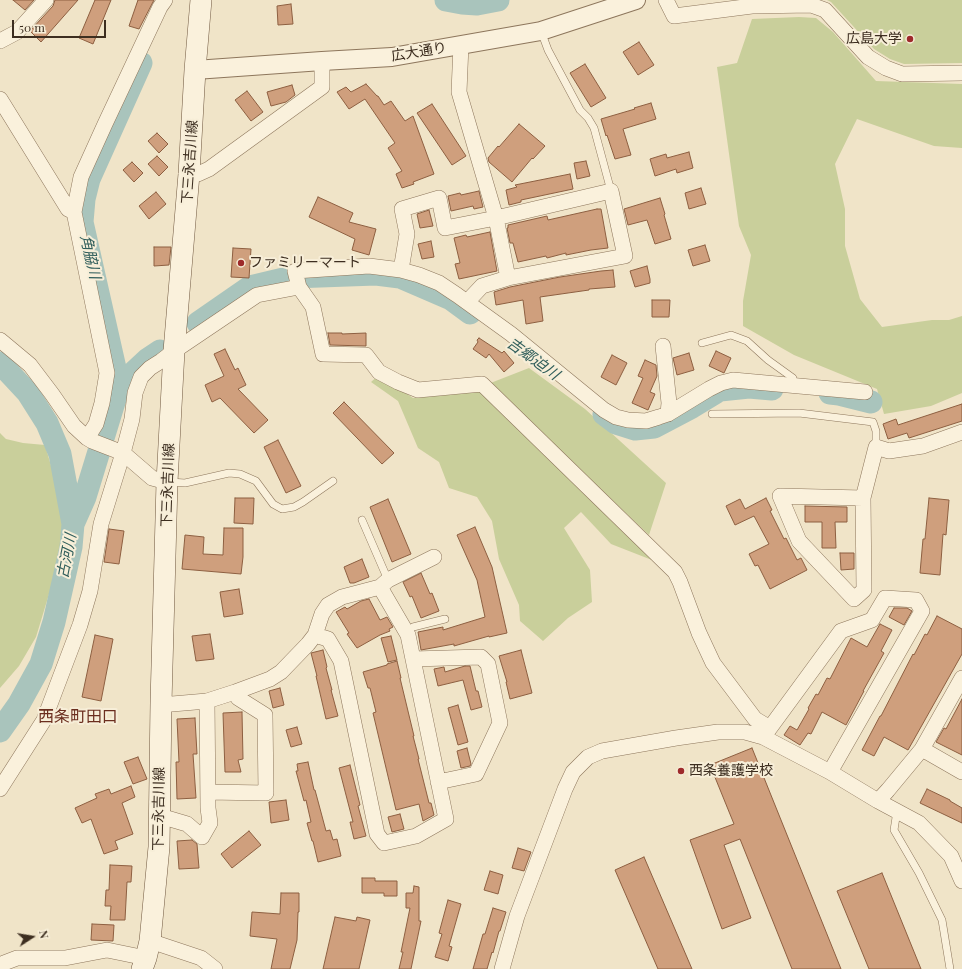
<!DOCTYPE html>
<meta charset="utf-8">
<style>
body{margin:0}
#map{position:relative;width:962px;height:969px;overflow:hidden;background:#f0e4c8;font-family:"Playfair Display",serif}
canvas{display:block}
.north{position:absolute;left:12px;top:917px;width:40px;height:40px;-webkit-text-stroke:3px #f7eed8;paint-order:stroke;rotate:78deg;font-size:11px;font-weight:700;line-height:16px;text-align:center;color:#3d2e20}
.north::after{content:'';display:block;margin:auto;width:14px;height:18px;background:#3d2e20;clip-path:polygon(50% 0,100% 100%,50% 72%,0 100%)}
.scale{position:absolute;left:12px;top:20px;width:94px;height:18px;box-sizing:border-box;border:2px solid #3d2e20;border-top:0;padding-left:5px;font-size:12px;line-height:14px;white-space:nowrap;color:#3d2e20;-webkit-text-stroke:3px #f7eed8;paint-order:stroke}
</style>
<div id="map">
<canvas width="962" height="969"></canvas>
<div class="north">N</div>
<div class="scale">50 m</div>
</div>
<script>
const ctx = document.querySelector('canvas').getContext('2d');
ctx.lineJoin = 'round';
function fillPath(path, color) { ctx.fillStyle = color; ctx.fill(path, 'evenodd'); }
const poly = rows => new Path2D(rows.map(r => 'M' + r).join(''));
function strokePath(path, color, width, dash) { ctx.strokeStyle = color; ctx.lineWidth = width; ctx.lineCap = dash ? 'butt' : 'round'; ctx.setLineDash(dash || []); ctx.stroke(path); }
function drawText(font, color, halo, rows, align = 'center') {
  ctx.font = font + ' "Playfair Display","Noto Sans JP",serif'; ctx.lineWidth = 4; ctx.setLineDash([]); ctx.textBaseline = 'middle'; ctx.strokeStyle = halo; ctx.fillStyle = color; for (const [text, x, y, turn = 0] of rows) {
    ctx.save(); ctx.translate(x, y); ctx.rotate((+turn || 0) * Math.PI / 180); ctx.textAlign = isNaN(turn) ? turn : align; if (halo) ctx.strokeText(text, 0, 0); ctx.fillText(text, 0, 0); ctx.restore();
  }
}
fillPath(poly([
 [827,0,962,0,962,63,904,64,890,59,874,49,831,2],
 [799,17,816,18,833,32,876,81,962,84,962,148,934,146,857,119,835,164,845,209,845,246,860,299,882,327,932,320,949,320,962,316,962,393,931,406,884,414,877,389,794,355,743,326,743,301,751,255,739,226,717,67,737,63,752,19],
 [529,368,585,409,666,483,649,535,488,384],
 [379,375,413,398,438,394,480,391,657,562,611,544,581,512,564,528,590,570,592,602,568,618,543,641,520,621,519,605,499,559,492,521,477,497,449,488,439,462,418,448,398,401,371,382],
 [0,433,6,439,23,443,45,445,54,476,62,517,63,548,36,637,19,666,0,688]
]), '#c9cf9b');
strokePath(poly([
 [446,0,462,3,477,4,498,0],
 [198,323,250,287,292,277,376,274,400,277,451,299,470,313],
 [0,363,28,393,47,423,60,454,73,524,71,547,54,622,41,664,19,704,0,731],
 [119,386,148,359,160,351],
 [830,393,839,394,871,402],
 [604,414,616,423,635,429,654,427,692,407,720,390,749,387,772,389],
 [73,524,85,497,119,386,82,222,84,199,89,179,141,63]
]), '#a9c4bc', 23);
const building = poly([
 [13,0,34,0,25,10,13,0],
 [55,0,78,0,41,42,30,31,53,6,55,0],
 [95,0,111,0,93,44,79,38,95,0],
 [138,0,154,0,139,29,129,26,138,0],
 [291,4,293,24,278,25,277,6,291,4],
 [639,42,654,65,638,75,623,52,639,42],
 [585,64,606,98,591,107,570,73,585,64],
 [366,84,377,96,378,96,384,105,391,101,405,121,413,116,434,174,413,182,414,184,402,188,396,174,402,171,388,148,395,143,365,99,349,109,337,92,346,87,351,92,366,84],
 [292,85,295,95,286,102,271,106,267,92,292,85],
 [247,91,263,112,251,121,235,100,247,91],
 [651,103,656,119,623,129,631,155,615,159,607,135,606,136,601,119,635,109,634,108,651,103],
 [432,104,466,156,452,165,417,113,432,104],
 [519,124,545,146,533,159,532,158,512,182,489,162,488,158,498,146,499,147,519,124],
 [157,133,168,144,159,153,148,141,157,133],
 [689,152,693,168,677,173,676,169,655,176,650,159,666,154,667,158,689,152],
 [157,156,168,167,159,176,148,164,157,156],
 [586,161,590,176,577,179,574,163,586,161],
 [132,162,143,173,134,182,123,170,132,162],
 [570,174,573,189,521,200,521,202,509,205,506,190,517,187,515,185,570,174],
 [701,188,706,204,689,209,685,193,701,188],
 [479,191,483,207,474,209,473,206,451,211,448,196,460,193,461,195,479,191],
 [156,192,166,204,149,219,139,206,156,192],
 [318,197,353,213,349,222,376,229,369,255,352,250,355,239,309,217,318,197],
 [660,198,665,214,664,215,671,239,655,244,647,220,628,225,624,209,660,198],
 [597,209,601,209,608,248,591,250,566,255,566,253,547,258,546,256,518,262,513,243,510,243,507,228,508,228,508,225,547,216,548,220,597,209],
 [429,210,433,226,420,228,417,214,429,210],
 [490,232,497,271,459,279,455,264,460,263,454,238,466,235,467,237,490,232],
 [431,241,434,257,422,259,418,244,431,241],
 [705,245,710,261,693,266,688,250,705,245],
 [154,247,171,247,169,265,154,266,154,247],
 [233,248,251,249,249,278,231,277,233,248],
 [647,266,650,279,650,283,635,287,630,271,647,266],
 [613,270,615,287,589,289,589,290,540,297,543,321,526,324,523,300,496,305,494,292,510,287,560,277,601,271,613,270],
 [652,300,670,300,669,317,652,317,652,300],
 [328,333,342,333,342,334,366,333,366,346,330,345,328,333],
 [479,338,502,353,504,351,514,363,504,372,489,354,486,358,473,349,478,342,477,340,479,338],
 [225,349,235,370,238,368,246,385,238,389,268,420,254,433,220,398,212,402,205,385,224,376,214,354,225,349],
 [716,351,731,358,724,373,709,366,716,351],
 [689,353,694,370,677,375,673,358,689,353],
 [612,355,627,363,616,385,601,377,612,355],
 [645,360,656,365,657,376,650,392,655,394,648,410,632,403,643,378,638,376,645,360],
 [344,402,394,453,382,464,333,413,344,402],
 [962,404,962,421,909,438,907,433,888,439,883,424,896,419,898,425,962,404],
 [278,440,301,486,286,493,264,447,278,440],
 [235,498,254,498,253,524,234,523,235,498],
 [766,498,772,510,770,511,784,539,786,538,797,560,801,558,807,570,770,589,758,565,755,566,749,554,769,544,754,516,735,525,726,506,740,499,745,509,766,498],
 [929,498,949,500,946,535,943,534,940,575,920,573,923,539,925,539,929,498],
 [388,499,411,554,392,562,370,507,388,499],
 [805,506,847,507,847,522,835,522,836,548,822,548,822,522,805,522,805,506],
 [475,527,492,567,507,633,489,637,489,636,454,646,454,644,421,650,418,632,443,627,443,630,485,617,477,580,457,535,475,527],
 [224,528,243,528,243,557,241,574,182,569,185,535,204,537,203,554,223,555,224,528],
 [109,529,124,531,119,564,104,562,109,529],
 [840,553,854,553,854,569,841,570,840,553],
 [362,559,369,577,354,583,350,583,344,567,362,559],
 [421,573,430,594,432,593,439,611,421,618,412,596,410,597,403,582,421,573],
 [239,589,243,614,224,617,220,592,239,589],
 [369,599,380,620,387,617,393,627,389,629,390,631,380,635,357,648,347,634,349,633,336,612,345,607,347,609,361,601,369,599],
 [894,608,907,608,912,611,904,625,889,617,894,608],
 [937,616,962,629,962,654,908,750,884,737,874,756,862,750,880,716,881,716,913,654,914,655,925,634,927,635,937,616],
 [880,624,892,630,881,651,884,653,863,691,864,691,846,725,822,712,811,734,808,733,800,745,784,735,790,726,797,730,809,709,808,708,816,694,818,695,827,678,830,679,851,638,867,647,880,624],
 [210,634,214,659,196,661,192,636,210,634],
 [95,635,113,639,101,701,82,697,95,635],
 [391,636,397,660,388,662,381,638,391,636],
 [323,650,327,667,326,668,332,690,331,690,338,716,326,719,316,676,317,676,311,653,323,650],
 [521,650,532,693,510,699,506,682,507,682,499,656,521,650],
 [397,661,401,678,400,678,414,736,413,736,419,759,418,759,429,803,431,803,434,815,423,821,419,804,396,810,373,713,376,712,370,688,368,688,363,672,387,665,387,664,397,661],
 [465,666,470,666,476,691,478,691,482,707,471,710,463,680,438,686,434,669,444,667,445,672,465,666],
 [280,688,284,705,273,708,269,691,280,688],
 [962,699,962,755,936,742,944,728,946,729,962,699],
 [458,705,468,742,458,745,448,708,458,705],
 [242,712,243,759,238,760,241,772,225,772,223,713,242,712],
 [195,718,197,754,193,754,196,798,177,799,176,762,179,762,177,719,195,718],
 [297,727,302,744,291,747,286,730,297,727],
 [467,748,471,764,470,766,461,768,457,751,467,748],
 [752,748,841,969,792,969,740,839,724,845,751,918,722,929,690,840,734,824,710,765,752,748],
 [138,757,147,779,133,784,124,762,138,757],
 [308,762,314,790,315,790,326,831,330,830,333,840,337,839,341,856,318,862,313,841,312,841,307,823,311,822,306,800,304,801,296,771,298,771,297,764,308,762],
 [350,765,360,805,358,806,366,836,354,839,350,822,353,822,339,768,350,765],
 [131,786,135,797,122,803,133,834,115,841,118,849,104,854,91,819,82,823,75,808,97,798,95,794,109,789,111,794,131,786],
 [927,789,950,800,950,801,962,808,962,823,920,803,927,789],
 [286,800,289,820,271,823,269,802,286,800],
 [400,814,404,829,392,832,388,817,400,814],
 [249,831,261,845,232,868,221,854,249,831],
 [192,840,197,844,199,868,179,869,177,841,192,840],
 [518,848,531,852,524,871,512,868,518,848],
 [644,857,692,969,658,969,615,870,644,857],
 [110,865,132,866,131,882,127,882,125,920,110,920,111,906,105,906,106,890,109,890,110,865],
 [490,871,503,875,498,894,484,890,490,871],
 [882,873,921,969,869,969,837,891,882,873],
 [362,878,375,878,375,881,397,881,397,896,384,896,384,893,362,893,362,878],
 [414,886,419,887,419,921,421,921,411,969,399,969,403,952,401,952,410,908,406,908,406,893,413,893,414,886],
 [281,893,299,893,299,912,298,912,297,940,290,969,271,969,277,939,250,936,252,912,280,914,281,893],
 [448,900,461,904,449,946,452,947,448,961,435,957,442,934,439,933,448,900],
 [493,908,506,912,500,931,499,931,493,953,492,952,487,969,473,969,483,934,485,934,493,908],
 [335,917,356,921,357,917,370,920,359,969,323,969,335,917],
 [92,924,114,925,113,941,91,940,92,924]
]);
fillPath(building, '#cf9f7d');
strokePath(building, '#8d5f41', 1);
const service = poly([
 [541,31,548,50,580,110,588,118,594,128,611,191],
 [702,343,731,335,747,341,768,360,793,378,793,385],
 [712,414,799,413,873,422,876,431,876,447],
 [170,482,185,483,229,473,240,474,256,481,273,504,282,509,294,507,303,502,333,481],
 [362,520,388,580],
 [406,632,413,627,445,619],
 [897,811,894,830,919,873,942,920,950,969]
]);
const minor = poly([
 [666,0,674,16,752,6,811,5,825,10,868,57,886,68,902,74,962,73],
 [0,41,17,32,46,0],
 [461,45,459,92,496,218,508,278],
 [0,99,68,209,74,212],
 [189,174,198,174,209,169,322,87,322,61],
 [401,270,407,234,402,209,439,198,445,228,496,218,611,191,625,256,508,278,482,286,467,302],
 [299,287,313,307,323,354,366,355,379,372,398,382,418,390,482,384,675,572,680,582,699,633,713,663,755,719,770,728],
 [0,340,30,365,52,394,74,426,87,438,92,441,123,453,152,478,167,482],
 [663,346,669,403,668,414],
 [87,438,96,424,102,403,107,373,74,212,81,177,105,124,160,7,165,0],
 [863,498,780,496,799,541,854,599,864,590,863,498,876,447,889,451,923,446,962,432],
 [315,635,328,639,341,661,377,834,384,843,416,836,446,819,408,635,380,587],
 [413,659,481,657,488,664,500,723,476,774,438,782],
 [161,703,172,704,207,701,235,692,270,679,281,672,308,644,315,635,322,614,328,605,342,597,380,587,388,580,434,557],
 [764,736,841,631,872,620,885,598,916,600,922,611,830,772],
 [922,749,962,772],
 [0,789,44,720,80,625,90,591,101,524,123,453,132,419,135,393,141,377,150,368,161,361,174,351,257,295,299,287,295,271,369,266,401,270,419,275,439,283,457,295,511,334,604,410,616,417,628,420,646,421,659,417,668,414,709,389,721,383,733,380,865,392],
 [208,792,266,793,265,715,238,698,235,692],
 [878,801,888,790,922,749,962,678],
 [160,816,187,824,202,837,210,823,208,808,207,701],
 [150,941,201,958,215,969],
 [0,967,4,963,17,958,65,958,107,950,146,958],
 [502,969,517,916,565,789,573,772,588,757,602,751,676,738,718,732,745,732,763,737,830,772,878,801,919,823,951,856,962,881]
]);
const tertiary = poly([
 [195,70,322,61,392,57,541,31,636,0]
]);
const secondary = poly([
 [142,969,146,958,150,941,159,847,161,703,167,482,174,351,189,174,195,70,201,0]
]);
strokePath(service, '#8d765c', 8);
strokePath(minor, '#8d765c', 16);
strokePath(tertiary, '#8d765c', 20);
strokePath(secondary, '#6f573f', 22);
strokePath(service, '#faf1dc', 7);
strokePath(minor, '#faf1dc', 15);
strokePath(tertiary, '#faf1dc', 18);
strokePath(secondary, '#faf1dc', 21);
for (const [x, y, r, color] of [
 [910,39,4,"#9e2a2b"],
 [241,263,4,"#9e2a2b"],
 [681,771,4,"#9e2a2b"]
]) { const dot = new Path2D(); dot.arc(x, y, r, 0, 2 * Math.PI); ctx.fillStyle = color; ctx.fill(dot); strokePath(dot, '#f7eed8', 1.5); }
drawText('14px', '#3d2e20', '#f7eed8', [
 ["広島大学",902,39,"right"],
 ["ファミリーマート",249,263],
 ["西条養護学校",689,771]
], 'left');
drawText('14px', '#3d2e20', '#f7eed8', [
 ["広大通り",419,52,-9],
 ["下三永吉川線",190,162,-86],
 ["下三永吉川線",168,485,-88],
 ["下三永吉川線",159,809,-89]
]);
drawText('italic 15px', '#2f5d5a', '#f7eed8', [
 ["角脇川",90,257,77],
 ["吉郷迫川",533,359,36],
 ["古河川",67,556,-79]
]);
drawText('16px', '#6b2e1e', '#f7eed8', [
 ["西条町田口",78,717]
]);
</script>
